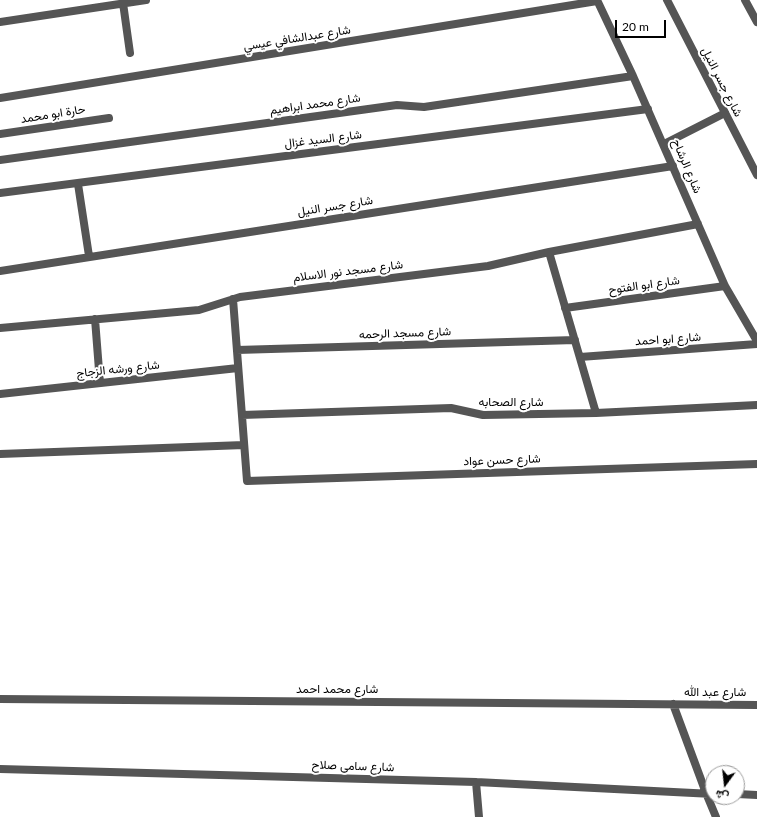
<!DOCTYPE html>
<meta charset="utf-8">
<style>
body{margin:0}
#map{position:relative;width:757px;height:817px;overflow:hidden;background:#fff;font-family:Lato,Vazirmatn,sans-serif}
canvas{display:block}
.north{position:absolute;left:705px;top:765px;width:40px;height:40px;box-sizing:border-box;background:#fff;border:1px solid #999;border-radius:50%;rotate:195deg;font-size:11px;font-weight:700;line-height:16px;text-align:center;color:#000}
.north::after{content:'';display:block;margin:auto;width:14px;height:18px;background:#000;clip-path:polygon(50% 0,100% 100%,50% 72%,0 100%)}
.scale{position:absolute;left:615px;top:20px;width:51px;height:18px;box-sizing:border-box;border:2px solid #000;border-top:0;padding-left:5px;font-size:12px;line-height:14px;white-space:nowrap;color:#000;-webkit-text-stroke:3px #fff;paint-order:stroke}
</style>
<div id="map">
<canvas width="757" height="817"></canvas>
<div class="north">ش</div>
<div class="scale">20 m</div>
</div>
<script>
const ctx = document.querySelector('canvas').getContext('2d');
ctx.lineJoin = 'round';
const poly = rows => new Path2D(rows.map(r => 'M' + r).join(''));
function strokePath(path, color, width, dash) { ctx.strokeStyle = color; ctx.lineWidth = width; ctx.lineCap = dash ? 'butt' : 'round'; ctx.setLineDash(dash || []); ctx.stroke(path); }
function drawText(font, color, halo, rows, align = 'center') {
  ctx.font = font + ' Lato,Vazirmatn,sans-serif'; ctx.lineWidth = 4; ctx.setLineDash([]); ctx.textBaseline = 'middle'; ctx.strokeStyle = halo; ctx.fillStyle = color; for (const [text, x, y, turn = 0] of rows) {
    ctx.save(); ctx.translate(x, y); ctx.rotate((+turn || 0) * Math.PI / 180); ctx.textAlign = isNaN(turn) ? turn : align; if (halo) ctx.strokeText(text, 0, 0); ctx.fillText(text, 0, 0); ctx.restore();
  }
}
strokePath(poly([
 [597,0,633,76,725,286,757,341],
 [745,0,757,22],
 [123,3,130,53],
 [0,22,146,0],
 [0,98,597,1],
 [0,134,109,118],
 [664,144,725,113],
 [0,160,397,105,424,107,633,76],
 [78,184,89,256],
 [0,193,648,109],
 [549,252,596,413],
 [0,271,673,166],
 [233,299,247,481,757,464],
 [565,308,725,286],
 [95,319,100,383],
 [0,328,199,310,240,297,488,266,549,252,698,224],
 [237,350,575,340],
 [580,357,757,344],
 [0,394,238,368],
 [242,415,451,408,483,415,596,413,757,405],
 [0,454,244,445],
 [0,699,757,705],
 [673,704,706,793,716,817],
 [0,769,476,782,713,794],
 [476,782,479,817],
 [737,794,757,795]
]), '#555', 8);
strokePath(poly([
 [667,0,757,175]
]), '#555', 8);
drawText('12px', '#000', '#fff', [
 ["شارع عبدالشافي عيسي",297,38,-9],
 ["شارع جسر النيل",722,82,63],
 ["شارع محمد ابراهيم",315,104,-8],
 ["حارة ابو محمد",53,114,-9],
 ["شارع السيد غزال",323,139,-7],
 ["شارع الرشاح",687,166,67],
 ["شارع جسر النيل",335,206,-9],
 ["شارع مسجد نور الاسلام",348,271,-7],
 ["شارع ابو الفتوح",644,285,-8],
 ["شارع مسجد الرحمه",405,333,-2],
 ["شارع ابو احمد",668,339,-4],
 ["شارع ورشه الزجاج",118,369,-6],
 ["شارع الصحابه",511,402],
 ["شارع حسن عواد",502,460,-2],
 ["شارع محمد احمد",337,689],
 ["شارع عبد الله",715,692],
 ["شارع سامى صلاح",353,766,2]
]);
</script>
